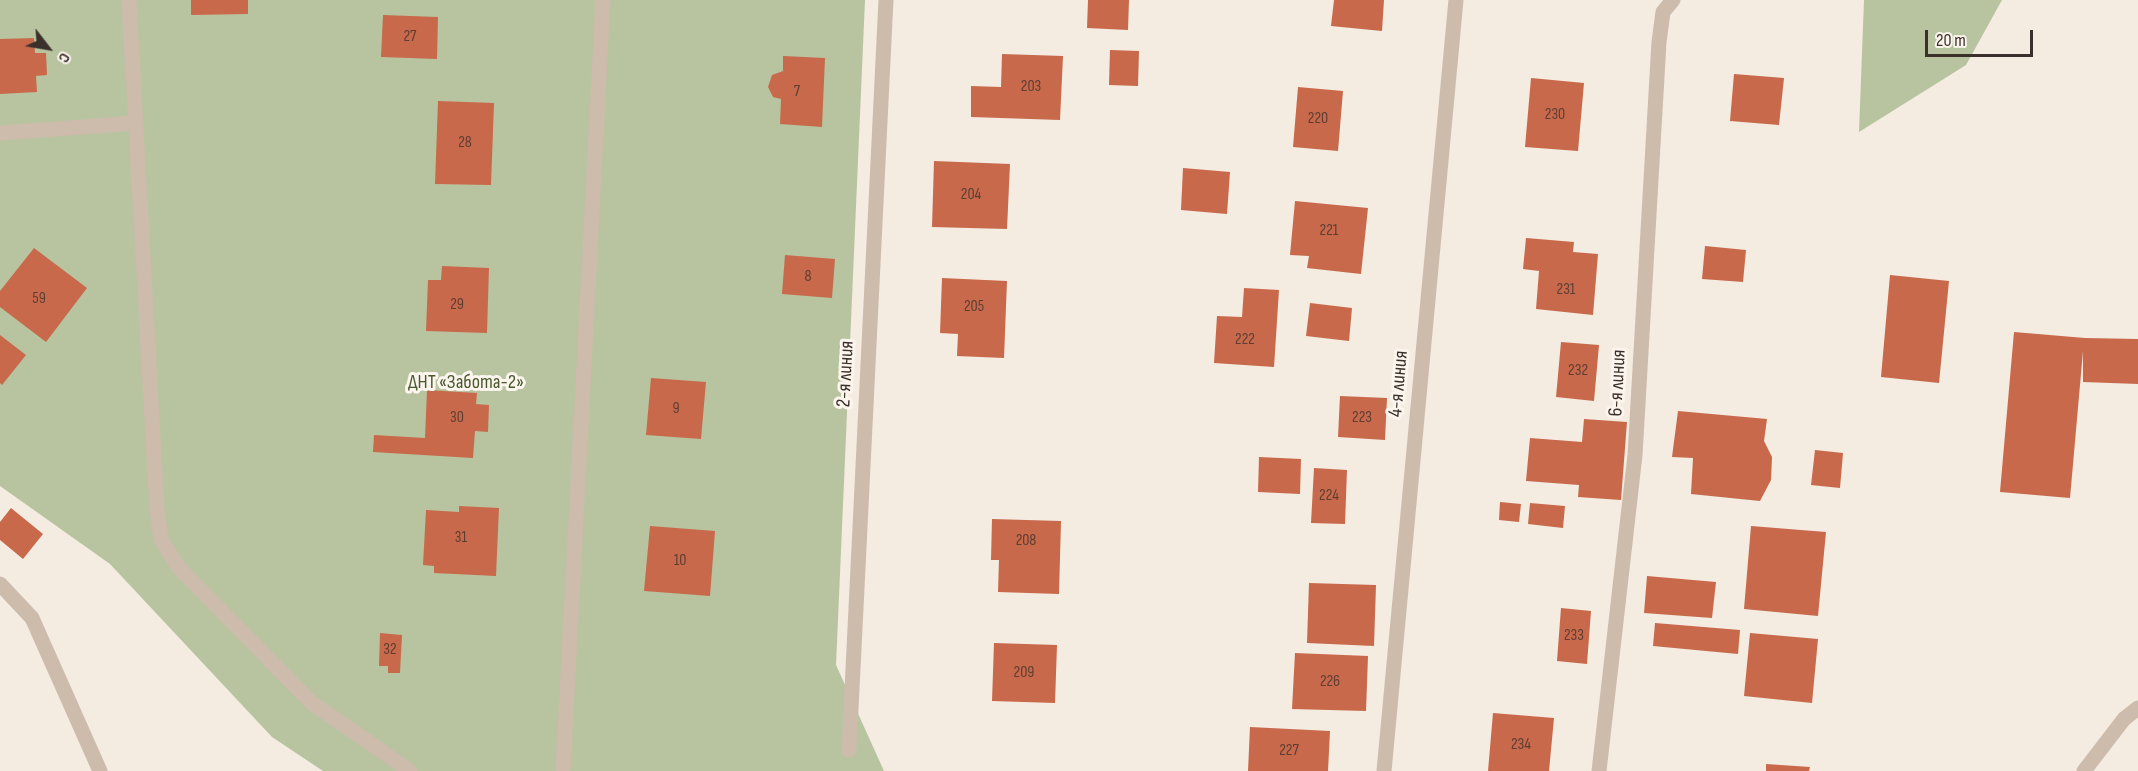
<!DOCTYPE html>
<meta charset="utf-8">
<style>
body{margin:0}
#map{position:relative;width:2138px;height:771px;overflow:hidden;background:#f4ebe1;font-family:"Sofia Sans Condensed",sans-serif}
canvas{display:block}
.north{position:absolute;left:18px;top:18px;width:60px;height:60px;-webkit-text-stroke:4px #fbf5ee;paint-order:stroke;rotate:121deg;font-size:16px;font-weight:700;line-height:24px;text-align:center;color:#3b302b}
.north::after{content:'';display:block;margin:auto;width:21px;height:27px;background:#3b302b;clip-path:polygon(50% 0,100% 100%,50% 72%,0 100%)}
.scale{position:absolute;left:1925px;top:30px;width:108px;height:27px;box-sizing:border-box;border:3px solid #3b302b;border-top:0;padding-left:8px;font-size:18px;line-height:21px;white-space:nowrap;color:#3b302b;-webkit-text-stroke:4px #fbf5ee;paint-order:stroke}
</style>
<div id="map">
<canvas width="2138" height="771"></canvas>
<div class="north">С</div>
<div class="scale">20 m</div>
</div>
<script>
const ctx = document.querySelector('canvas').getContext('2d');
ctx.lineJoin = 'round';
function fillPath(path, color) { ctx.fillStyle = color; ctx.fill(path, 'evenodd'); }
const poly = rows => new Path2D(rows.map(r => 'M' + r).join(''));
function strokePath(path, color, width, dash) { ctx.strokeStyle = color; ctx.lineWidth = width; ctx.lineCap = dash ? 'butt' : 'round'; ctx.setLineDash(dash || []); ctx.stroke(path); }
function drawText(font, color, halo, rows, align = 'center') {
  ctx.font = font + ' "Sofia Sans Condensed",sans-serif'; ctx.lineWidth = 6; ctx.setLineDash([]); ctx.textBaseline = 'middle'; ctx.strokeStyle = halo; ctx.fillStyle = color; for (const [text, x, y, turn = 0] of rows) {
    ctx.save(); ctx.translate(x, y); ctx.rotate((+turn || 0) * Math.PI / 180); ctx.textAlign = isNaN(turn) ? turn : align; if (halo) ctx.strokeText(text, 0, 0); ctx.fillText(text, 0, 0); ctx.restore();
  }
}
fillPath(poly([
 [0,0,865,0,836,665,884,771,323,771,272,737,110,564,0,486],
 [1864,0,2002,0,1966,65,1859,132]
]), '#b8c4a0');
fillPath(poly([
 [191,0,248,0,248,14,191,15],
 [1088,0,1129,0,1128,30,1087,28],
 [1334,0,1384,0,1382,31,1331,26],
 [383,15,438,17,437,59,381,57],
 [34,38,35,53,46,53,47,75,36,76,37,92,0,94,0,39],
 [1110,50,1139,51,1138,86,1109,85],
 [1002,54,1063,56,1060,120,971,117,971,86,1001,87],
 [783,56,825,58,822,127,780,124,781,99,773,97,768,87,772,75,783,71],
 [1734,74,1784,78,1779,125,1730,121],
 [1531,78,1584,83,1578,151,1525,147],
 [1298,87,1343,91,1338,151,1293,147],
 [438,101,494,103,491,185,435,184],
 [934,161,1010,164,1007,229,932,227],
 [1183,168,1230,172,1227,214,1181,210],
 [1295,201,1368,208,1361,274,1307,268,1309,256,1290,255],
 [1526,238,1574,242,1573,252,1598,254,1593,315,1536,309,1539,271,1523,269],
 [1705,246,1746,250,1743,282,1702,279],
 [34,248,87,288,46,342,0,307,0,291],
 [785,255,835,259,832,298,782,294],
 [442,266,489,268,487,333,426,331,428,280,441,280],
 [1890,275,1949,281,1939,383,1881,377],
 [942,278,1007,281,1004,358,957,356,958,334,940,333],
 [1244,288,1279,290,1274,367,1214,363,1217,316,1242,317],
 [1310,303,1352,308,1349,341,1306,336],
 [2014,332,2085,338,2138,339,2138,384,2083,382,2083,351,2070,498,2000,492],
 [0,335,26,355,2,385,0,383],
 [1561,342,1599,345,1594,401,1556,397],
 [651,378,706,382,701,439,646,435],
 [427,390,477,393,476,404,489,405,488,432,475,431,473,458,373,452,374,435,425,438],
 [1340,396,1387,398,1385,440,1338,437],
 [1678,411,1767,419,1764,441,1772,457,1771,480,1760,501,1691,494,1693,458,1672,457],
 [1584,419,1627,422,1621,500,1578,497,1579,485,1526,481,1530,438,1582,442],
 [1815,450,1843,453,1840,488,1811,485],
 [1259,457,1301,459,1300,494,1258,492],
 [1314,468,1347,470,1345,524,1311,523],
 [1500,502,1521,504,1519,522,1499,520],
 [1530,503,1565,506,1563,528,1528,524],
 [459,506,499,508,496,576,434,573,434,566,423,565,426,510,459,512],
 [11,508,43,534,23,559,0,540,0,522],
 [992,519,1061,521,1059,594,998,592,999,560,991,560],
 [650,526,715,531,710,596,644,591],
 [1751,526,1826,532,1818,616,1744,609],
 [1647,576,1716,582,1712,618,1644,613],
 [1309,583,1376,585,1374,646,1307,643],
 [1561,608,1591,611,1587,664,1557,661],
 [1655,623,1740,630,1738,654,1653,646],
 [380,633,402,635,400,673,388,673,388,666,379,666],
 [1750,633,1818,639,1812,703,1744,696],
 [994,643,1057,645,1055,703,992,701],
 [1295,653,1368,656,1366,711,1292,709],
 [1493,713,1554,718,1549,771,1488,771],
 [1250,727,1330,731,1328,771,1248,771],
 [1766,764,1810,767,1809,771,1766,771]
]), '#c8694b');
strokePath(poly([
 [129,0,157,509,161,539,179,568,312,703,410,771],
 [0,133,136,123],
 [0,584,32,618,100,771],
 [849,750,886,0],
 [563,771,603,0],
 [1384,771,1456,0],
 [1599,771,1635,455,1659,42,1663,12,1673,0],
 [2084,771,2124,719,2138,708]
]), '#cdbbac', 15);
drawText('16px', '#5e3e33', null, [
 ["27",410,37],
 ["203",1031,87],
 ["7",797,92],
 ["230",1555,115],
 ["220",1318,119],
 ["28",465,143],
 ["204",971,195],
 ["221",1329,231],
 ["8",808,277],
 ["231",1566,290],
 ["59",39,299],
 ["29",457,305],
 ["205",974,307],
 ["222",1245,340],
 ["232",1578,371],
 ["9",676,409],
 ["30",457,418],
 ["223",1362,418],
 ["224",1329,496],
 ["31",461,538],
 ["208",1026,541],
 ["10",680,561],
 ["233",1574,636],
 ["32",390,650],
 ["209",1024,673],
 ["226",1330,682],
 ["234",1521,745],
 ["227",1289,751]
]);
drawText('20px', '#3b302b', '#fbf5ee', [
 ["2-я линия",846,374,-87],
 ["6-я линия",1618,383,-87],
 ["4-я линия",1399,384,-85]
]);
drawText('20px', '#4a5a2e', '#fbf5ee', [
 ["ДНТ «Забота-2»",466,383]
]);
</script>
